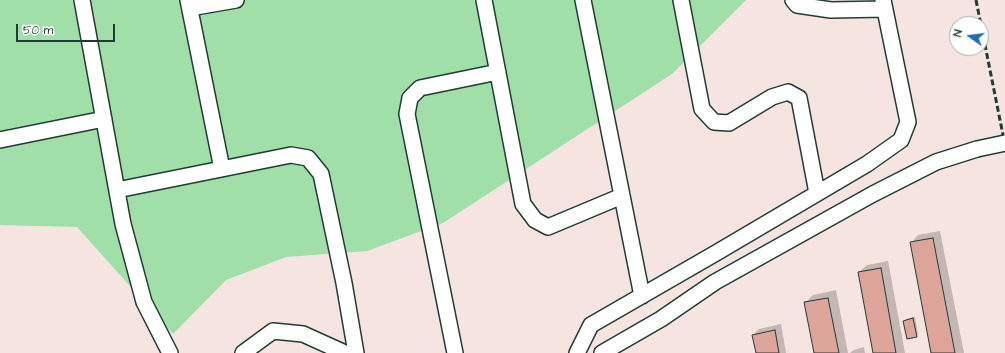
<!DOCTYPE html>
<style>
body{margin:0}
#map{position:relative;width:1005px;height:353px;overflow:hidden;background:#f5e4e0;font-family:"Architects Daughter",sans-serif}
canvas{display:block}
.north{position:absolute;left:949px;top:16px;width:40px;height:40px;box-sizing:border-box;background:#fff;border:1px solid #a5b1ae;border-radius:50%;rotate:284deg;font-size:11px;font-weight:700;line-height:16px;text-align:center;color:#1f3d34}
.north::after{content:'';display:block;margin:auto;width:14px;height:18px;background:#1f6fb2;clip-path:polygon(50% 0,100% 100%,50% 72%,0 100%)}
.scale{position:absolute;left:16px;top:24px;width:99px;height:18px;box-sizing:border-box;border:2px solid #1f3d34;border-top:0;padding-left:5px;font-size:12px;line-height:14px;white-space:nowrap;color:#1f3d34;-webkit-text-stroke:3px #fff;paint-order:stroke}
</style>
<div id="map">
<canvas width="1005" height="353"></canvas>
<div class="north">N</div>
<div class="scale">50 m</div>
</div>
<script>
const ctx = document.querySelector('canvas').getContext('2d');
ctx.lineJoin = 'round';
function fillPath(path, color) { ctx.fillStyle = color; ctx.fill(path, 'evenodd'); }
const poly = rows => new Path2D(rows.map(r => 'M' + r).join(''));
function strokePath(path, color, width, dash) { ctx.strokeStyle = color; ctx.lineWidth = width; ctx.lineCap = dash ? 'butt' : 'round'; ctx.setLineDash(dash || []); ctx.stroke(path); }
fillPath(poly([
 [0,0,746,0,672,74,443,223,367,251,286,257,226,280,173,334,77,227,0,225]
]), '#a0dfa7');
fillPath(poly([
 [940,231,964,353,932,353,911,243,918,235],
 [888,261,905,353,874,353,859,272,867,265],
 [836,290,848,353,815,353,805,303,813,295],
 [915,317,918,334,917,336,904,321,906,319],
 [781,324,786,353,757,353,753,335,759,329],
 [864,347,865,353,850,353,854,350]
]), '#0003');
const building = poly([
 [933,238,955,353,931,353,910,242,933,238],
 [881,268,896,353,873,353,858,272,881,268],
 [828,298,839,353,814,353,804,302,828,298],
 [913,318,917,337,907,339,903,321,913,318],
 [775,330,779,353,756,353,752,335,775,330]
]);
fillPath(building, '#dda499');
strokePath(building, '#1f3d34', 1);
const minor = poly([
 [82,0,123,224,144,302,170,353],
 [188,0,222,169],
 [484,0,523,204,535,220,548,227,622,196],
 [583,0,642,296],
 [681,0,702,109,714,122,729,123,772,97,788,92,799,98,817,193],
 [793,0,797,5,831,10,885,9],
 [190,8,236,0],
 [0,140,104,119],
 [117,190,291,155,308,158,321,174,344,283,356,353],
 [243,353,273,331,303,334,345,353],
 [455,353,407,114,410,98,420,88,498,72],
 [577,353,591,325,716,253,867,164,901,140,908,122,883,0],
 [602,353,661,319,715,282,873,194,936,162,977,149]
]);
strokePath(minor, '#1f3d34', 18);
strokePath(minor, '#fff', 15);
strokePath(poly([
 [976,0,1005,145]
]), '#1f3d34', 3, [6, 3]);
const minorBridge = poly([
 [977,149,1005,143]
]);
strokePath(minorBridge, '#1f3d34', 18, []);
strokePath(minorBridge, '#fff', 15);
</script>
